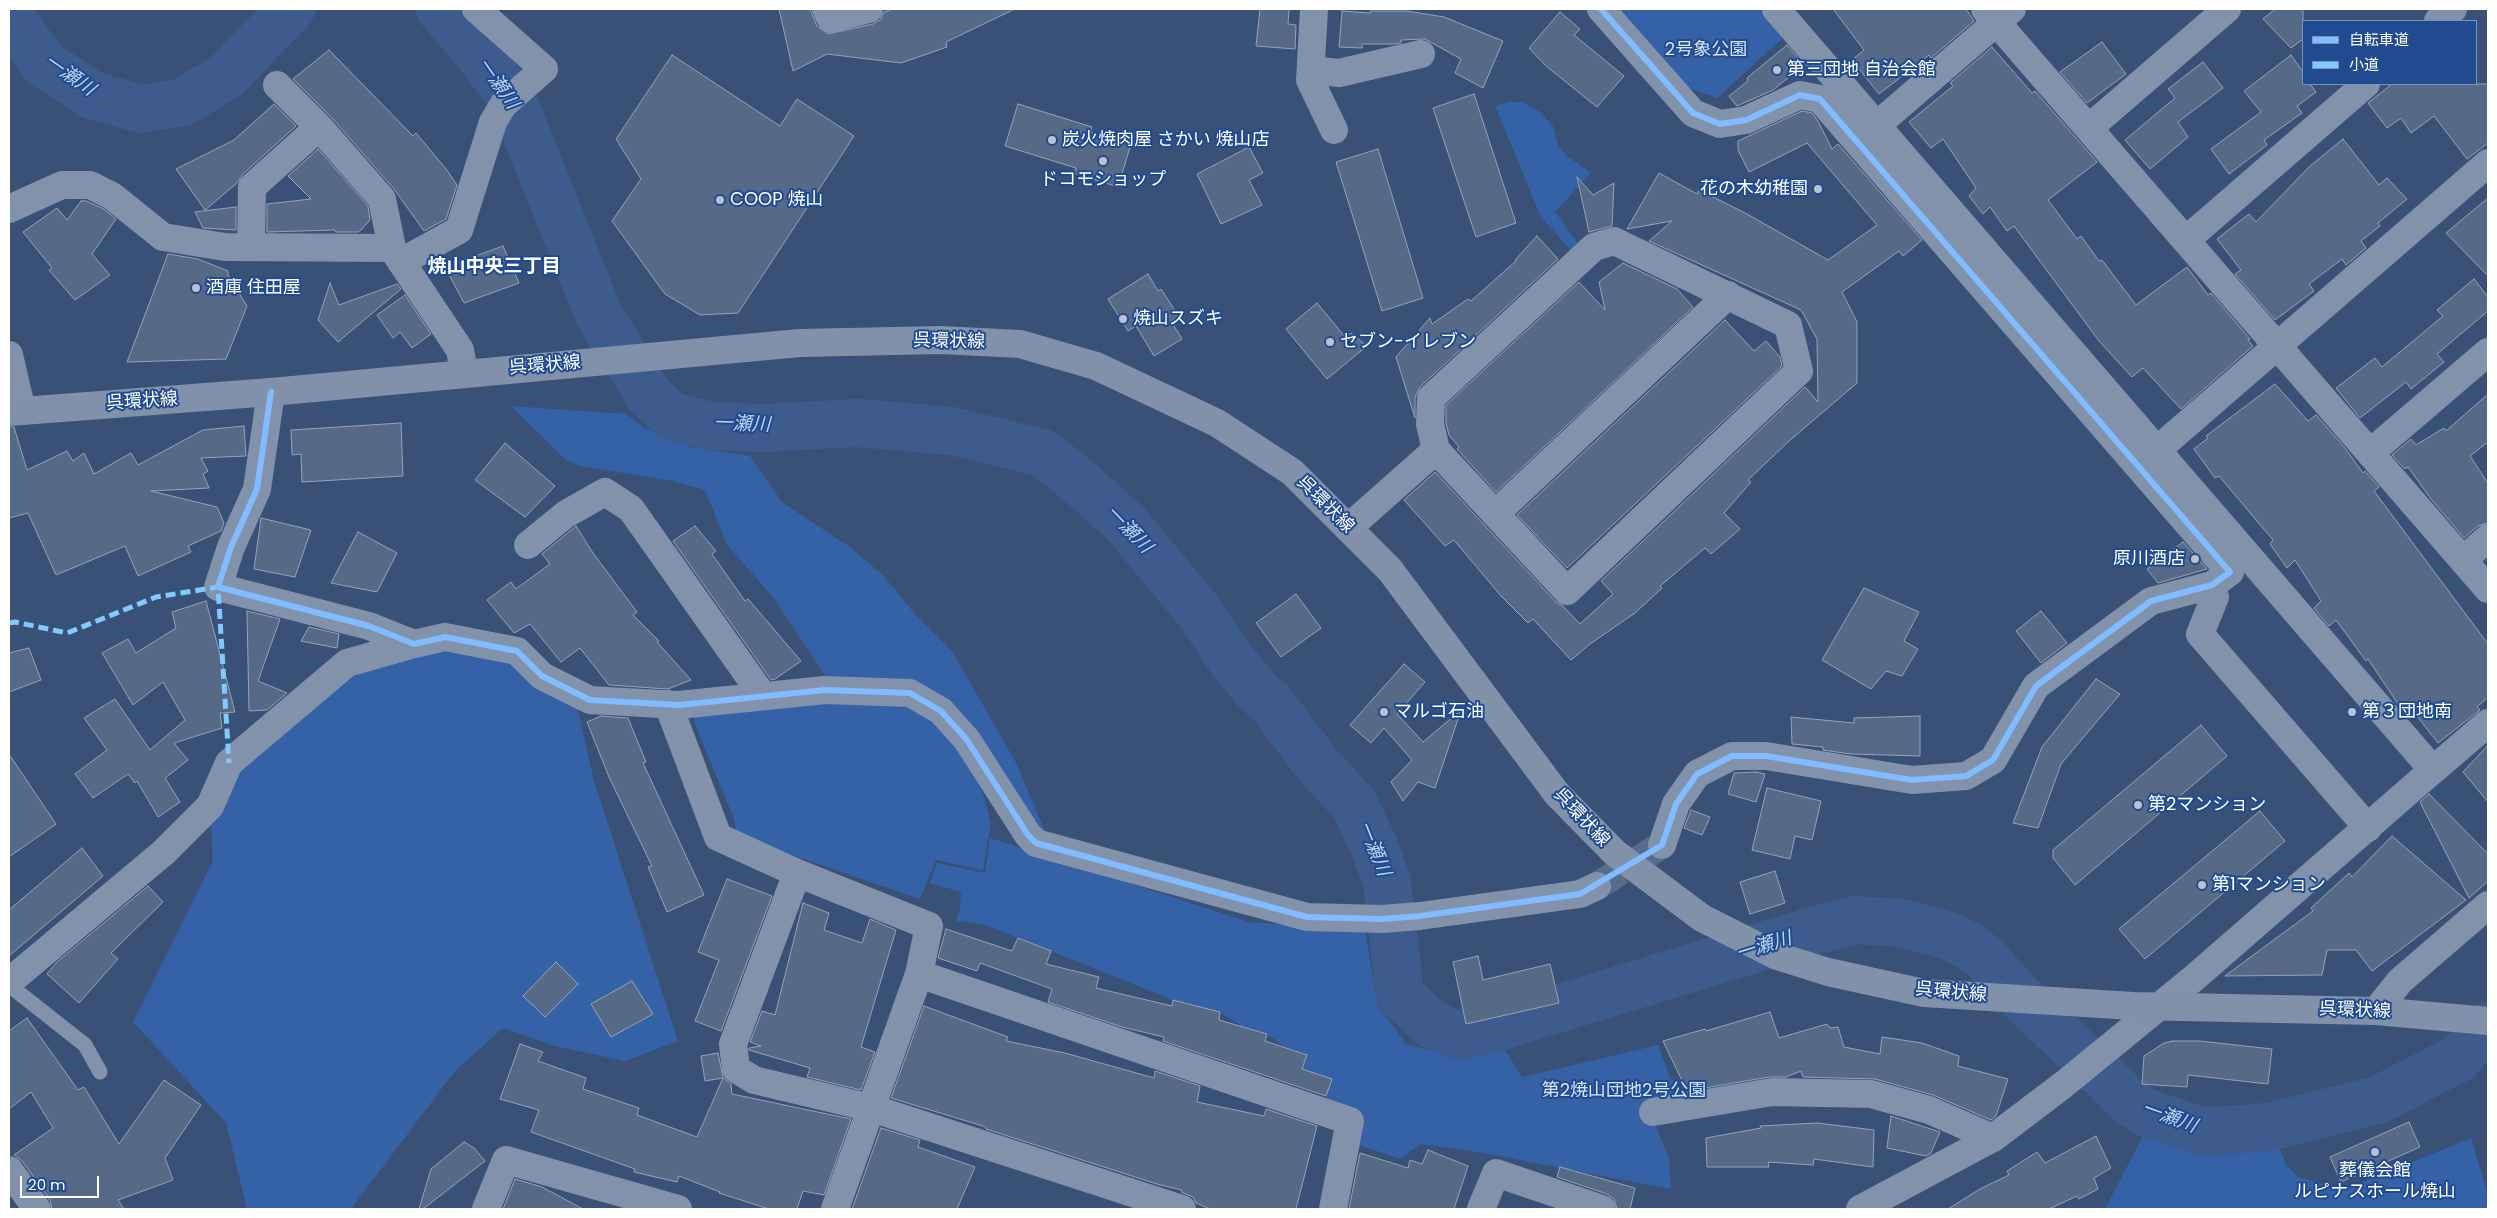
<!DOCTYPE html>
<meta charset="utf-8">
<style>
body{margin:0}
#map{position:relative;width:2497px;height:1218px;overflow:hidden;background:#395177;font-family:Poppins,"Noto Sans JP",sans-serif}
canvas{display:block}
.frame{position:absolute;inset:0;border:10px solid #fff;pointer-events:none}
.legend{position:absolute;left:2302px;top:20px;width:175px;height:65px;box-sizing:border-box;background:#204b90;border:1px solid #7993bc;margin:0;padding:6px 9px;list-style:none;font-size:15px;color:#fff}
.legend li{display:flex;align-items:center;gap:10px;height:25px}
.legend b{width:25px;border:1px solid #7993bc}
.scale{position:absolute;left:20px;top:1176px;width:79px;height:22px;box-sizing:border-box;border:2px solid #fff;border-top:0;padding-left:6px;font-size:15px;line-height:18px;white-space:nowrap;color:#fff;-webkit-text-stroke:4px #204b90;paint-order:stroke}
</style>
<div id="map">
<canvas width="2497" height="1218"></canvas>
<div class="frame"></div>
<ul class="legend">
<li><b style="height:6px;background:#80bcff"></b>自転車道</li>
<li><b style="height:6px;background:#80caff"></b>小道</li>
</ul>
<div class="scale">20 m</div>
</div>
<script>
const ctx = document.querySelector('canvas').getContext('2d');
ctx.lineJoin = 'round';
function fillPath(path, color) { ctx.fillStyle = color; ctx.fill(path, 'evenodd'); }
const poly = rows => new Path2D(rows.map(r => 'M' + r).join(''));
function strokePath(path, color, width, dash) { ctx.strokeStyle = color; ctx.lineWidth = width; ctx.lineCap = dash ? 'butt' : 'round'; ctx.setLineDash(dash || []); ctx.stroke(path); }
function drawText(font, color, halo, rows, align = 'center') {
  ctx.font = font + ' Poppins,"Noto Sans JP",sans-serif'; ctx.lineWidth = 4; ctx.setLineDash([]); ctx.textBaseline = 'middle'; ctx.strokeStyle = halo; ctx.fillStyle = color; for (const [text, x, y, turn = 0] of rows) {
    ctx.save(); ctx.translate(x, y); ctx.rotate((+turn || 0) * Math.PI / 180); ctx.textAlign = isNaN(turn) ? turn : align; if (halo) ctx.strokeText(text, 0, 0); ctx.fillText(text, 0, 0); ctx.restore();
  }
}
fillPath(poly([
 [1613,9,1759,9,1784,37,1717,98,1678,84],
 [1509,102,1522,102,1540,112,1553,126,1558,145,1566,155,1591,173,1555,212,1584,251,1578,258,1541,217,1495,106],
 [511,406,626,414,644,428,691,447,750,456,783,503,850,547,883,575,914,613,952,651,1015,761,1047,836,981,787,991,823,983,870,936,860,920,899,737,836,734,819,694,722,695,713,827,678,773,597,727,545,705,490,672,481,580,466,566,460],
 [414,644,490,647,575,697,594,781,678,1041,625,1061,555,1046,503,1028,455,1071,351,1209,247,1209,226,1123,133,1022,213,861,210,806,267,732,347,663],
 [990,838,1249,922,1365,931,1378,1006,1406,1044,1452,1056,1502,1045,1527,1085,1523,1077,1658,1045,1669,1075,1687,1101,1653,1112,1656,1127,1669,1158,1671,1189,1478,1152,1420,1144,1401,1159,1359,1145,1352,1115,1326,1097,1332,1079,1302,1069,1307,1055,1285,1047,1267,1034,1241,1026,1220,1012,1173,1000,983,924,956,921,960,908,961,892,930,883,937,863,985,873],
 [2146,1130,2201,1146,2256,1143,2276,1138,2286,1165,2299,1177,2326,1186,2356,1185,2471,1138,2488,1195,2488,1209,2105,1209]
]), '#3561a6');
strokePath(poly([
 [440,9,476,51,512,98,599,315,649,395,671,416,711,426,763,428,857,423,952,431,1043,453,1081,483,1127,525,1201,614,1230,658,1258,692,1271,703,1317,764,1354,804,1374,846,1387,882,1400,995,1434,1026,1458,1035,1488,1030,1809,932,1855,920,1902,923,1949,936,1968,945,1987,960,2014,991,2131,1103,2149,1114,2202,1131,2248,1129,2272,1126,2378,1100,2459,1058,2488,1026],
 [9,15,44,64,94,96,142,109,183,102,226,76,291,9]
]), '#3e5b8d', 48);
const building = poly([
 [779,9,810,9,817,26,828,34,873,24,880,20,884,12,893,9,1015,9,946,42,947,47,901,63,827,54,793,71,779,9],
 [1260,9,1289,9,1288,24,1296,25,1295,49,1256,46,1260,9],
 [1833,9,1966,9,1974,21,1931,58,1929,55,1879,94,1852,60,1864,50,1833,9],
 [2275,9,2303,9,2303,39,2291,48,2263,19,2275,9],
 [1342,11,1370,13,1370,11,1407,11,1444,17,1503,41,1483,88,1455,73,1461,59,1425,39,1401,40,1401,43,1395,44,1362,44,1362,48,1339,47,1342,11],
 [1560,12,1580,29,1574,35,1624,76,1597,107,1546,66,1529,48,1560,12],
 [2102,42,2126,74,2087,103,2060,72,2102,42],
 [1787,45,1804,65,1773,90,1737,106,1729,96,1748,81,1747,78,1787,45],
 [1992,47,2032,93,2035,91,2097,162,2048,200,2077,239,2081,236,2099,261,2102,260,2136,305,2187,267,2208,295,2211,293,2250,339,2248,340,2253,346,2181,409,2143,368,2132,377,2099,341,2014,226,2007,231,1990,207,1983,214,1969,196,1976,188,1943,139,1931,148,1909,122,1953,86,1950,83,1992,47],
 [329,50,413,136,416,133,446,169,457,185,446,219,424,231,394,189,331,117,293,79,329,50],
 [672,55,780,126,797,99,854,136,738,313,700,315,665,294,612,221,641,179,616,139,672,55],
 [2291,55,2303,72,2303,84,2310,84,2316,92,2297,106,2302,113,2264,140,2267,145,2229,174,2211,149,2261,112,2244,91,2291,55],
 [2203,62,2223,88,2178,122,2188,137,2150,169,2125,140,2175,98,2168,89,2203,62],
 [2392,84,2488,84,2488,143,2467,159,2434,116,2411,133,2401,118,2387,128,2368,103,2392,84],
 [1474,94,1516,223,1476,237,1433,108,1474,94],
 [274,104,296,126,242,175,237,183,205,210,176,169,234,140,274,104],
 [1018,104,1092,127,1091,132,1131,144,1118,187,1074,173,1076,168,1005,146,1018,104],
 [1802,111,1812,113,1818,121,1832,149,1838,144,1922,240,1903,256,1899,251,1842,292,1857,322,1857,383,1788,442,1748,480,1751,482,1724,513,1740,529,1711,554,1705,548,1660,586,1662,588,1635,613,1590,644,1571,660,1533,619,1528,623,1501,596,1454,540,1445,546,1404,500,1435,472,1556,602,1563,606,1580,624,1613,594,1601,581,1805,387,1818,402,1817,339,1801,310,1649,241,1672,221,1627,229,1659,173,1697,194,1699,190,1747,214,1828,260,1877,225,1807,143,1749,172,1738,150,1738,141,1802,111],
 [2343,139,2379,185,2387,178,2407,199,2378,223,2380,226,2361,241,2366,248,2346,265,2342,259,2309,284,2314,291,2275,320,2235,274,2241,270,2217,239,2249,214,2256,222,2309,167,2343,139],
 [1249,147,1263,173,1249,180,1262,205,1221,224,1197,174,1249,147],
 [318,149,368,206,370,220,359,232,336,232,334,230,267,232,267,204,311,199,288,176,318,149],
 [1378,149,1423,298,1382,311,1336,162,1378,149],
 [1577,177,1593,195,1614,183,1612,226,1589,232,1577,177],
 [2488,198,2488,276,2446,233,2488,198],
 [81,201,86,201,104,209,116,219,92,254,110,275,75,300,49,270,52,268,23,232,57,208,67,220,81,201],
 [236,207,236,230,203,228,195,212,236,207],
 [1537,236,1558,259,1420,387,1415,397,1415,418,1396,357,1430,318,1432,324,1468,299,1471,301,1516,261,1515,260,1537,236],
 [503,246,519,283,464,303,445,267,503,246],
 [168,254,198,259,228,271,228,275,247,306,226,359,127,362,168,254],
 [1623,263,1677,289,1693,307,1496,492,1457,449,1459,447,1449,435,1446,423,1446,405,1579,282,1605,310,1599,282,1623,263],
 [1148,274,1158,291,1161,289,1179,317,1171,321,1182,339,1154,356,1136,326,1128,331,1108,299,1148,274],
 [2474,279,2488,297,2488,311,2437,354,2444,362,2411,389,2406,382,2360,418,2336,388,2375,358,2382,367,2443,316,2437,310,2474,279],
 [330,283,339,305,397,284,401,289,338,342,318,320,330,283],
 [405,295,431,334,412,348,400,332,393,338,377,315,405,295],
 [1317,303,1346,338,1351,333,1367,346,1327,379,1286,329,1317,303],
 [1725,320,1754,351,1766,341,1780,357,1782,366,1567,568,1517,515,1725,320],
 [2275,384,2308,421,2316,415,2345,448,2363,473,2365,471,2379,487,2374,491,2488,644,2488,697,2477,707,2480,710,2438,743,2406,702,2400,707,2368,659,2366,661,2336,620,2329,626,2323,619,2314,608,2321,601,2295,560,2287,568,2270,544,2273,540,2219,476,2215,478,2194,449,2208,438,2206,436,2275,384],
 [2488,394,2488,442,2470,456,2488,483,2488,523,2478,526,2464,538,2431,499,2408,467,2405,469,2392,455,2411,439,2416,445,2444,428,2446,431,2488,394],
 [401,423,403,476,302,482,301,454,292,455,291,430,401,423],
 [244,426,246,456,201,458,208,471,203,474,209,488,151,491,217,507,224,523,221,531,188,546,191,552,138,576,125,546,56,575,28,513,9,518,9,427,14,427,27,470,67,451,73,461,84,453,94,474,131,453,138,465,203,430,244,426],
 [505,443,555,486,525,517,475,480,505,443],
 [261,518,311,530,295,577,254,569,261,518],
 [576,526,593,553,637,612,633,615,659,641,657,642,691,680,668,689,609,685,580,648,561,662,530,624,514,633,487,600,511,582,516,589,550,564,542,554,576,526],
 [695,526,716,551,712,554,745,601,748,599,801,661,775,679,771,680,673,541,695,526],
 [358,532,397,553,377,592,331,583,358,532],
 [2183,542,2207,569,2158,583,2147,569,2183,542],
 [1864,588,1919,612,1904,641,1918,649,1902,676,1886,671,1871,689,1822,660,1864,588],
 [1296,594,1321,628,1281,657,1256,623,1296,594],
 [206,601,235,712,220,713,222,728,174,743,188,760,165,778,180,802,158,817,137,781,135,783,128,774,93,798,75,774,107,750,84,718,115,699,150,750,185,720,163,682,133,705,102,653,128,639,136,653,176,628,172,612,206,601],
 [247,611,280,619,258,681,287,693,267,710,249,711,247,611],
 [2041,611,2067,643,2041,663,2016,631,2041,611],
 [309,627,339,634,337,648,301,641,309,627],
 [29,648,41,680,9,692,9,653,29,648],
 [1404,664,1425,682,1397,714,1423,742,1461,710,1435,788,1418,782,1403,801,1391,782,1412,760,1384,728,1371,743,1350,725,1404,664],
 [2096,679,2120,694,2061,764,2038,828,2013,823,2042,747,2096,679],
 [601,716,628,718,646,762,643,763,704,895,667,912,648,867,652,866,609,777,587,722,601,716],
 [1920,716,1920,756,1851,754,1823,750,1823,747,1792,744,1791,717,1854,723,1854,718,1920,716],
 [2201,725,2227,756,2075,885,2053,858,2053,850,2201,725],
 [2488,745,2488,802,2463,772,2488,745],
 [9,754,56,824,9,857,9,754],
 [1756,772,1765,774,1756,802,1728,794,1734,773,1756,772],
 [1767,788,1821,801,1812,840,1795,836,1790,859,1752,850,1767,788],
 [2429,794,2488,854,2488,881,2469,898,2420,802,2429,794],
 [1691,810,1710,817,1702,835,1684,828,1691,810],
 [2260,811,2285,841,2145,959,2119,929,2260,811],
 [2392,836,2466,900,2372,971,2356,950,2327,950,2322,975,2225,976,2313,911,2311,908,2349,873,2352,877,2392,836],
 [82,848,103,876,9,956,9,910,82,848],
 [1775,871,1785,903,1750,914,1740,882,1775,871],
 [727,879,772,896,721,1031,695,1021,719,960,698,952,727,879],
 [148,886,163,902,111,953,118,959,79,1003,47,974,57,962,148,886],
 [803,903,829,913,824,930,862,943,870,919,896,930,861,1047,875,1052,861,1090,807,1077,810,1068,749,1050,749,1048,761,1046,750,1042,762,1011,775,1015,803,903],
 [946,929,1012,951,1018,938,1051,951,1046,964,1099,977,1096,988,1172,1006,1173,1000,1220,1012,1219,1020,1267,1034,1265,1041,1307,1055,1302,1069,1332,1079,1326,1096,1163,1041,1164,1037,1122,1027,1048,1002,1052,989,980,963,977,971,938,958,946,929],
 [1478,956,1483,980,1550,964,1559,1003,1466,1024,1453,962,1478,956],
 [556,962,578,984,545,1017,523,996,556,962],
 [632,981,653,1014,611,1037,591,1004,632,981],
 [924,1006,1008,1037,1006,1041,1065,1053,1154,1078,1155,1071,1200,1086,1197,1102,1264,1116,1266,1109,1317,1126,1296,1209,1210,1209,1196,1203,1193,1197,1181,1192,1182,1190,1160,1185,986,1129,986,1127,891,1098,924,1006],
 [1770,1012,1779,1038,1827,1024,1830,1028,1838,1027,1844,1047,1880,1054,1882,1037,1922,1043,1959,1056,1958,1066,2008,1079,1996,1116,1991,1120,1933,1095,1875,1079,1803,1077,1801,1071,1786,1077,1769,1077,1687,1091,1663,1041,1705,1029,1706,1031,1770,1012],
 [27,1018,78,1090,84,1087,119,1144,164,1080,201,1105,165,1158,173,1180,118,1200,124,1209,52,1209,50,1200,22,1161,14,1155,53,1128,31,1092,9,1109,9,1031,27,1018],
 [2173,1041,2200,1041,2272,1049,2268,1084,2188,1075,2187,1087,2142,1084,2144,1056,2164,1043,2173,1041],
 [520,1044,543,1052,538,1061,586,1078,583,1089,639,1108,637,1115,697,1137,723,1078,731,1084,732,1094,851,1119,824,1195,803,1191,797,1209,769,1209,719,1193,720,1192,679,1176,677,1182,634,1172,635,1169,531,1132,539,1110,500,1099,520,1044],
 [718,1053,723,1078,705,1081,701,1056,718,1053],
 [1891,1116,1940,1132,1931,1153,1926,1156,1887,1148,1891,1116],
 [2409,1122,2420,1147,2341,1182,2330,1157,2409,1122],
 [1817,1123,1874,1130,1873,1167,1814,1159,1813,1165,1768,1162,1769,1167,1707,1167,1706,1138,1761,1128,1760,1126,1817,1123],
 [881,1128,920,1140,918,1147,975,1167,957,1209,852,1209,881,1128],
 [2096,1136,2111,1168,2094,1178,2098,1189,2079,1199,2077,1196,2049,1209,1948,1209,1980,1189,2009,1175,2007,1171,2037,1152,2045,1163,2096,1136],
 [464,1142,474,1148,485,1161,423,1209,419,1209,431,1169,464,1142],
 [1428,1150,1468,1166,1454,1209,1349,1209,1360,1153,1408,1168,1410,1160,1422,1164,1428,1150],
 [1560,1167,1635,1188,1630,1209,1617,1209,1614,1199,1607,1194,1557,1177,1560,1167],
 [515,1179,542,1187,583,1209,503,1209,515,1179]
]);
fillPath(building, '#566986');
strokePath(building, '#95a3b8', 1);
strokePath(poly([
 [1597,886,1662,845]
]), '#576b8b', 28, [28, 14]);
strokePath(poly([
 [9,985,85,1045,100,1072]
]), '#8192aa', 15);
strokePath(poly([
 [826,9,831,19,869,9],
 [1314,9,1310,80,1334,130],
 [1601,9,1693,113,1720,124,1746,120,1800,95,1820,99,2230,572,2212,585,2151,601,2036,686,1993,760,1966,776,1912,780,1766,756,1732,756,1697,774,1676,804,1662,845],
 [1985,9,2488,589],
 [2438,21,2453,9],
 [1311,70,1339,73,1421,54],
 [277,85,319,127,382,199,392,248],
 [1877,125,2012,9],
 [2089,128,2227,9],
 [9,209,62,185,90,185,112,196,163,237,225,247,392,248,460,350,464,373],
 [2186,240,2366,84],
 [251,247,252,187,319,127],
 [401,262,459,230,493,122,503,105,544,69,476,9],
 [271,392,257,489,231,547,218,587,369,626,414,644,445,637,517,651,542,676,590,700,679,705,825,690,910,693,941,711,967,740,1028,835,1036,843,1307,917,1382,919,1420,916,1580,894,1597,886],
 [2157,450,2488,163],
 [2370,453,2488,352],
 [1495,514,1728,295],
 [1348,528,1436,450,1430,424,1431,398,1594,247,1614,241,1788,325,1799,371,1567,591,1436,450],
 [528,545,566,514,605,492,631,509,763,696],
 [2463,560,2488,538],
 [2212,585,2215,597,2200,634,2368,828],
 [668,704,718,837,797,873,929,926,919,974,835,1209],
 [2433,770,2488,723],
 [797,873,733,1044,736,1069,754,1080,871,1108,1182,1209],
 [919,974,1350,1121,1333,1209],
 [9,982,164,852,210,806,229,763,347,663,414,644],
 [2376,1011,2400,981,2488,905],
 [1653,1112,1772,1092,1871,1094,1929,1110,1993,1138],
 [9,1170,37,1209],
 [486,1209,506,1160,678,1209],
 [1481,1209,1496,1173,1602,1209]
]), '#8192aa', 28);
strokePath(poly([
 [1776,9,2433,770,2194,978,2063,1085,1993,1138,1860,1209],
 [9,355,22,411]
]), '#8192aa', 28);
strokePath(poly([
 [9,412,271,392,800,343,941,340,1020,344,1096,366,1217,423,1292,472,1390,570,1557,794,1615,853,1702,918,1777,956,1828,972,1924,993,2133,1006,2376,1011,2488,1021]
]), '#8091a9', 28);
strokePath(poly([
 [9,623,15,622,67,633,156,597,218,587,229,763]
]), '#80caff', 5, [10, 5]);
strokePath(poly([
 [271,392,257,489,231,547,218,587,369,626,414,644,445,637,517,651,542,676,590,700,679,705,825,690,910,693,941,711,967,740,1028,835,1036,843,1307,917,1382,919,1420,916,1580,894,1662,845,1676,804,1697,774,1732,756,1766,756,1912,780,1966,776,1993,760,2036,686,2151,601,2212,585,2230,572,1820,99,1800,95,1746,120,1720,124,1693,113,1601,9]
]), '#80bcff', 6);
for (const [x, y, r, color] of [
 [1777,70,5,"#bac2cf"],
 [1052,140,5,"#bac2cf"],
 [1103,161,5,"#bac2cf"],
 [1818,189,5,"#bac2cf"],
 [720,200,5,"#bac2cf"],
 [196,288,5,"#bac2cf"],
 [1123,319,5,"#bac2cf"],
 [1330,342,5,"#bac2cf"],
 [2195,559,5,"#bac2cf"],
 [1384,712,5,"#bac2cf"],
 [2352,712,5,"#bac2cf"],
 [2138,805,5,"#bac2cf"],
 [2202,885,5,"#bac2cf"],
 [2375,1152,5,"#bac2cf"]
]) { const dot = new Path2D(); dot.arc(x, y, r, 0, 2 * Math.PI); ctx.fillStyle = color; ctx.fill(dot); strokePath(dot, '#204b90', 2); }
drawText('18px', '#d6e4f9', '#204b90', [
 ["2号象公園",1706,50],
 ["第2焼山団地2号公園",1624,1091]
]);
drawText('18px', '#fff', '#204b90', [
 ["第三団地 自治会館",1787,70],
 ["炭火焼肉屋 さかい 焼山店",1062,140],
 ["ドコモショップ",1103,180,"center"],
 ["花の木幼稚園",1808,189,"right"],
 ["COOP 焼山",730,200],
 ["酒庫 住田屋",206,288],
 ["焼山スズキ",1133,319],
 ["セブン-イレブン",1340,342],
 ["原川酒店",2185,559,"right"],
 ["マルゴ石油",1394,712],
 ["第３団地南",2362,712],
 ["第2マンション",2148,805],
 ["第1マンション",2212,885],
 ["葬儀会館",2375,1171,"center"],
 ["ルピナスホール焼山",2375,1192,"center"]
], 'left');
drawText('18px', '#fff', '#204b90', [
 ["呉環状線",949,342,1],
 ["呉環状線",545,366,-5],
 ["呉環状線",142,402,-4],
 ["呉環状線",1325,505,45],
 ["呉環状線",1581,818,47],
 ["呉環状線",1951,993,5],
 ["呉環状線",2355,1011,2]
]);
drawText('italic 19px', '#bdd3f4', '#204b90', [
 ["一瀬川",69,76,35],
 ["一瀬川",497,84,55],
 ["一瀬川",742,425,2],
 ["一瀬川",1128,530,46],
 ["一瀬川",1373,849,68],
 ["一瀬川",1764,947,-17],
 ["一瀬川",2169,1118,20]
]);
drawText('bold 19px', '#fff', '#204b90', [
 ["焼山中央三丁目",494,267]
]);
</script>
